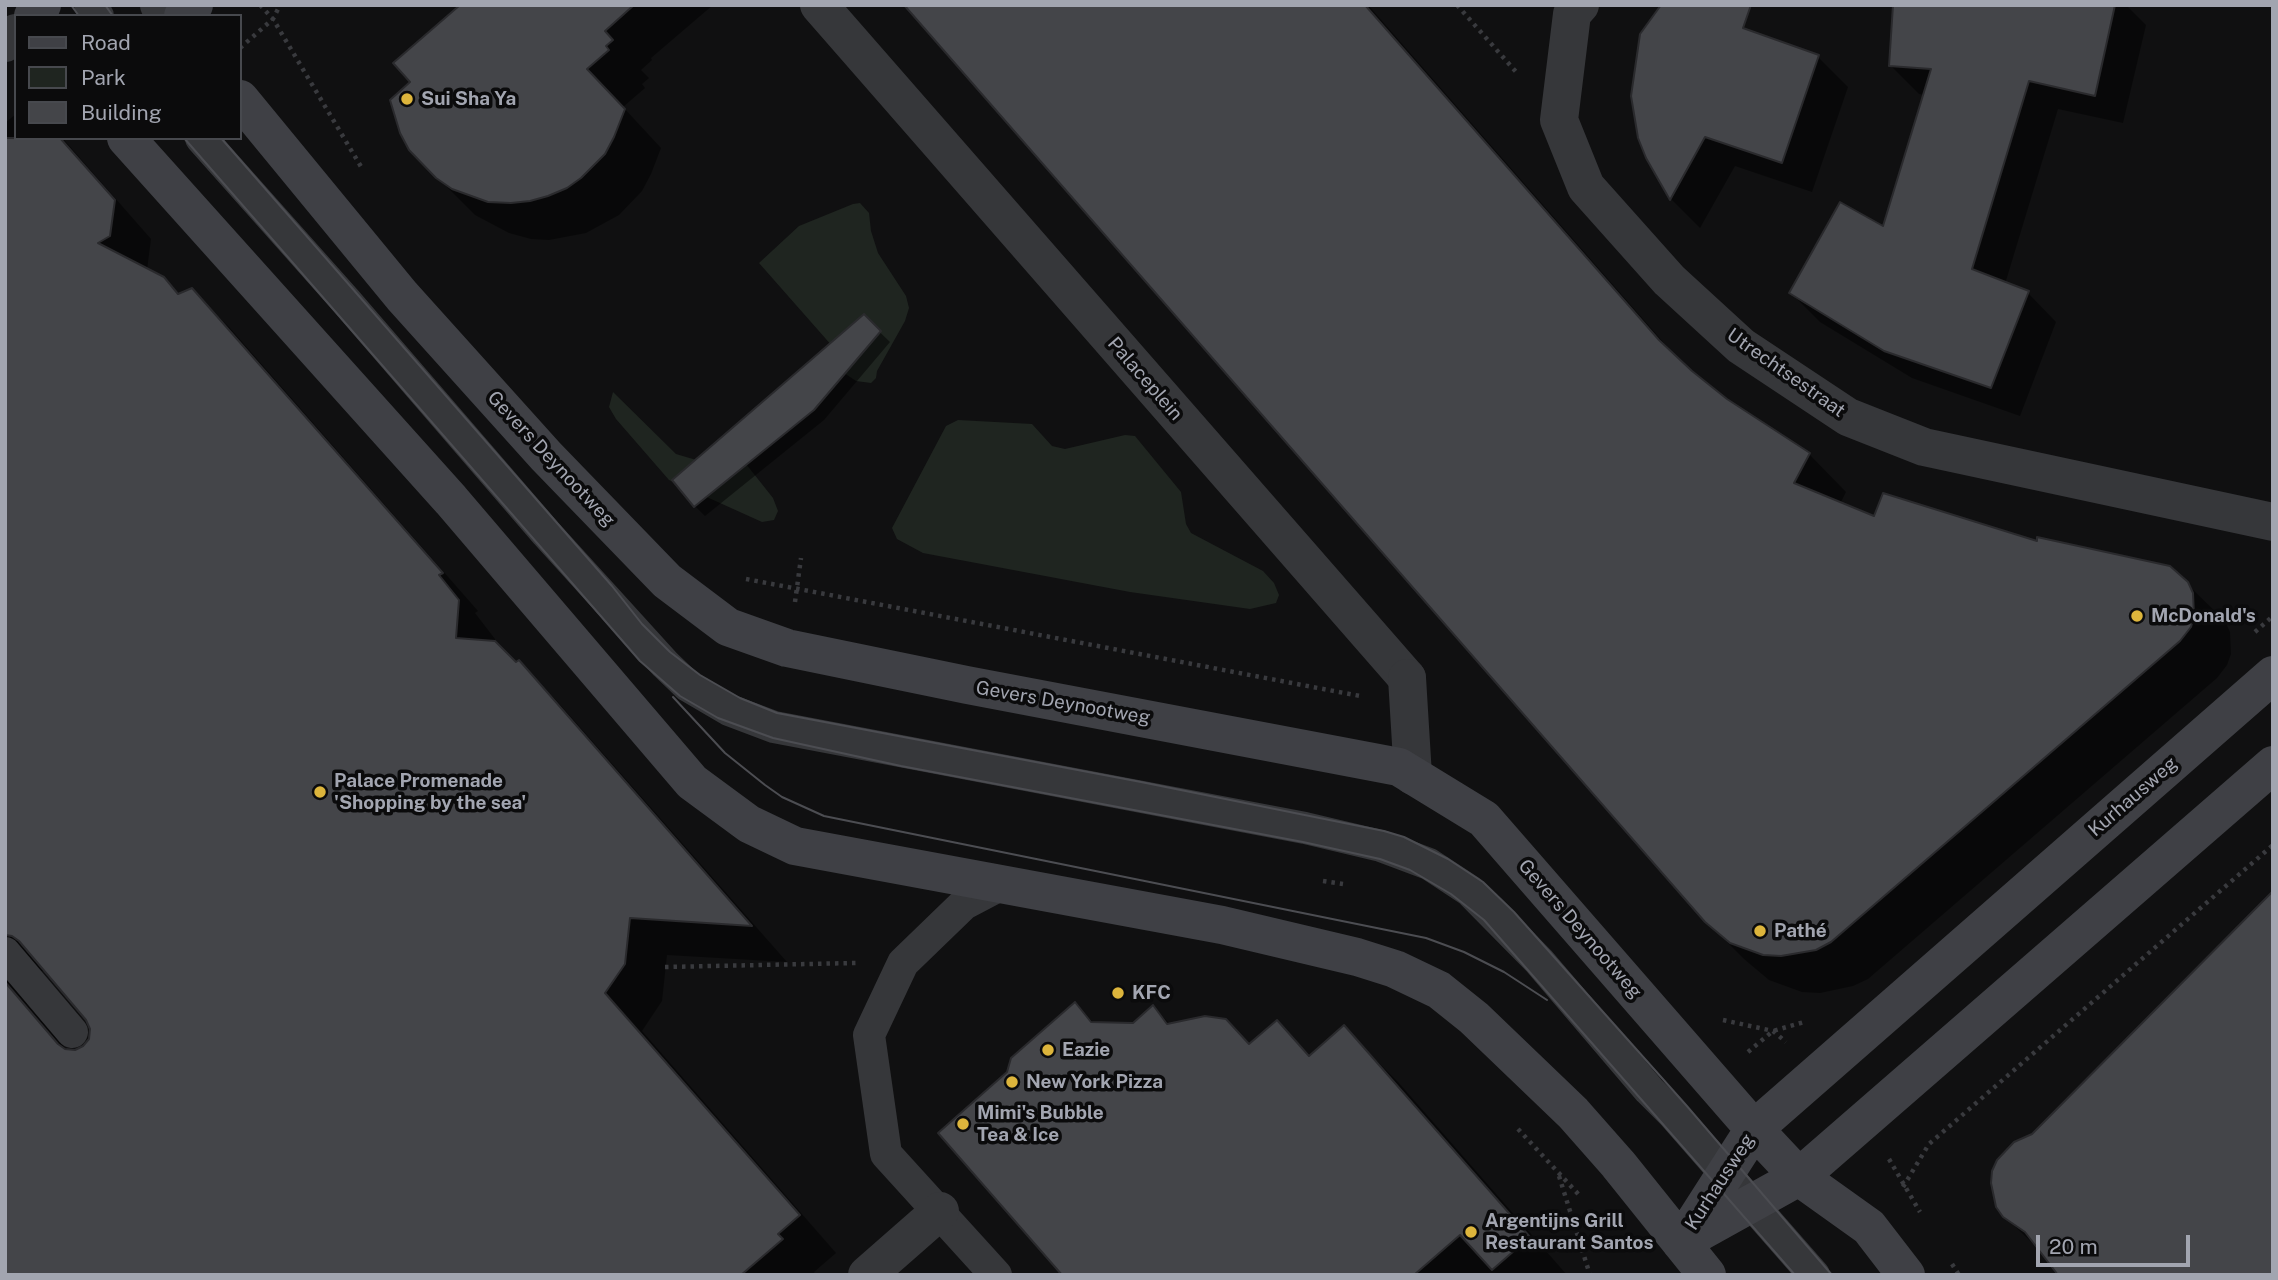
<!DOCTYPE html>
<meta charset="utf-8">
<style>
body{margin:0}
#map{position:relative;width:2278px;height:1280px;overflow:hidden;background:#101011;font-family:"Public Sans",sans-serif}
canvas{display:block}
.frame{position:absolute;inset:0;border:7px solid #a2a5b0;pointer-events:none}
.legend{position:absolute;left:14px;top:14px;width:228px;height:126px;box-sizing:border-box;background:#0b0b0c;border:2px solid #47494e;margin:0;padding:9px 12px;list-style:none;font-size:21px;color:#a2a5b0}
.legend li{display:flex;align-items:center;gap:14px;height:35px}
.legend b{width:35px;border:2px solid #47494e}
.scale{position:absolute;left:2036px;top:1235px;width:154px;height:32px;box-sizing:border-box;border:4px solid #a2a5b0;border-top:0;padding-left:9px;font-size:21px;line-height:24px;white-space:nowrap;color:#a2a5b0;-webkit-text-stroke:5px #0b0b0c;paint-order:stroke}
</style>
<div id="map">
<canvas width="2278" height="1280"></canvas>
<div class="frame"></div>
<ul class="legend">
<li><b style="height:9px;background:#3f4045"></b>Road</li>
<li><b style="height:19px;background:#1f2520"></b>Park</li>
<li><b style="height:19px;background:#444549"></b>Building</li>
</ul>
<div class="scale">20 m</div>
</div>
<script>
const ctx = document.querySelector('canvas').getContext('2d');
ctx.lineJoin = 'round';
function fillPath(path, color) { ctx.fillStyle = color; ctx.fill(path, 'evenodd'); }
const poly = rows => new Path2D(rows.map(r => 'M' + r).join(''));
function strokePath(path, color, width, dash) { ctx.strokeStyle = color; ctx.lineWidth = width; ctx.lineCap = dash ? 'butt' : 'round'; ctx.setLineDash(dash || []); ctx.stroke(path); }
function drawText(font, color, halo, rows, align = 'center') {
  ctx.font = font + ' "Public Sans",sans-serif'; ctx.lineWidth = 7; ctx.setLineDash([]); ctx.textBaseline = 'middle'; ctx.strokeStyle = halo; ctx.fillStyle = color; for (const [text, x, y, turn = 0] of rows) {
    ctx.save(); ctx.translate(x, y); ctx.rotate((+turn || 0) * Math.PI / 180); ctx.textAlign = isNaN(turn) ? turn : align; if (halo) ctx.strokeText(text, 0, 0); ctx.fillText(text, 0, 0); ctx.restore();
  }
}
fillPath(poly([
 [860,203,869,213,871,231,878,253,906,296,909,308,905,321,877,371,876,378,871,383,856,381,841,371,833,347,759,263,799,226,853,204],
 [613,392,676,454,703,462,727,440,773,498,778,511,774,520,762,522,669,480,616,419,609,407],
 [958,420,1032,424,1052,446,1065,449,1125,435,1135,436,1181,492,1186,524,1191,533,1263,571,1274,583,1279,595,1276,603,1250,609,1130,592,923,553,897,539,892,528,946,426]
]), '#1f2520');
fillPath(poly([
 [462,5,713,5,651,58,652,60,641,70,649,78,642,84,645,88,623,107,661,148,651,174,642,191,619,215,586,233,549,240,531,239,509,233,475,215,437,177,412,83],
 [907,5,1368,5,1685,367,1726,400,1809,454,1846,492,1840,504,1875,519,2038,544,2186,583,2225,621,2230,632,2231,654,2227,665,2217,678,1868,979,1853,986,1820,993,1802,992,1769,980,1744,959,1706,921],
 [1895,5,2126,5,2146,25,2123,123,2058,109,2005,284,2028,293,2056,322,2020,416,1912,378,1820,322,1791,293,1884,229,1925,95,1919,94,1890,65],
 [1818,57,1848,87,1812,192,1735,166,1700,228,1671,199,1647,157],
 [16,114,16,138,63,138,65,141,151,239,147,270,163,278,180,295,191,290,229,327,478,611,475,613,495,639,495,643,516,664,519,663,556,700,787,962,667,955,662,1001,642,1031,836,1253,814,1272,816,1275,5,1275,5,123],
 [40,971,48,972,88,1019,92,1029,91,1039,86,1047,76,1052,68,1051,27,1004],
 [864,317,890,342,824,420,705,516,695,506],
 [1075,1005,1094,1023,1134,1025,1153,1007,1171,1025,1250,1046,1277,1022,1311,1056,1344,1028,1398,1082,1567,1275,1064,1275,1009,1073],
 [1994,1195,2046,1256,2004,1216]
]), '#0007');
const building = poly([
 [460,5,634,5,605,31,613,40,606,46,609,50,587,69,625,109,614,137,605,154,581,178,567,188,548,196,530,201,511,203,488,202,452,189,436,178,409,150,400,133,390,100,410,82,393,63,460,5],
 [904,5,1365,5,1659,340,1692,371,1727,399,1810,453,1794,483,1874,516,1883,493,2037,541,2037,537,2170,566,2188,582,2193,593,2194,616,2191,627,2180,641,1831,942,1816,950,1781,956,1763,955,1730,943,1705,922,904,5],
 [1661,5,1751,5,1743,28,1819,55,1782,163,1705,137,1670,200,1646,158,1638,138,1631,96,1640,34,1661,5],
 [1893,5,2115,5,2095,96,2029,81,1972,269,2029,291,1991,388,1884,351,1789,293,1840,202,1883,226,1931,69,1889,66,1893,5],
 [5,138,60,138,115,200,110,236,98,243,164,277,178,294,192,288,443,573,439,575,459,600,456,638,495,641,516,662,519,660,752,926,630,918,625,964,605,993,800,1215,778,1234,783,1239,741,1275,5,1275,5,982,58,1044,65,1049,75,1050,83,1046,89,1039,90,1029,86,1020,19,941,12,936,5,935,5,138],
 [864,314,881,331,814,410,694,507,672,480,864,314],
 [2273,891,2273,1275,2058,1275,2025,1232,2003,1217,1996,1207,1991,1183,1992,1171,1997,1160,2014,1142,2032,1134,2273,891],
 [1075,1002,1091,1022,1133,1023,1153,1005,1167,1024,1205,1016,1226,1019,1249,1044,1277,1020,1309,1056,1344,1025,1530,1237,1492,1270,1460,1235,1414,1275,1062,1275,938,1133,1007,1072,1011,1058,1075,1002]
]);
fillPath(building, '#444549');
strokePath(building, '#2a2a2d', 2);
strokePath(poly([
 [260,5,273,19,363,170],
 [1457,5,1517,73],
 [240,48,273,19,280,5],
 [746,579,1360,696],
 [795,602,801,558],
 [2255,632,2273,616],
 [1323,881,1343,884],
 [665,967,856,963],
 [1723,1020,1773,1031,1786,1042],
 [1748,1052,1773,1031,1804,1022],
 [1518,1129,1581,1197],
 [1889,1159,1920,1212],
 [1559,1176,1590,1275],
 [1903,1187,1929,1144,2273,845],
 [1952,1264,1959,1275]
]), '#393a3e', 4.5, [3.5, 5]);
strokePath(poly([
 [90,5,98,16],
 [201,138,346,301,546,533,665,664,688,686,729,710,774,727,1305,828,1381,846,1429,864,1470,891,1539,961,1649,1090,1673,1114,1814,1275],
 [5,953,72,1032],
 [996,1275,886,1154,869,1035,903,963,964,904,1002,884]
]), '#36373a', 32);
strokePath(poly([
 [819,5,1407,678],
 [867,1275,940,1211]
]), '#36373a', 38);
strokePath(poly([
 [159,5,168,16],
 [1580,5,1572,14,1559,120,1586,187,1669,280,1741,346,1848,417,1924,447,2273,522],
 [5,43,16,33],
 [1407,678,1413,776]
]), '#36373a', 38);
strokePath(poly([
 [33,16,42,5],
 [183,16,194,5],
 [240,99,402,296,546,456,667,581,728,627,787,648,967,685,1399,767,1484,819,1754,1129,1799,1177,1869,1227,1906,1275],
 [126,138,451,500,692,782,749,824,795,846,1222,925,1357,957,1395,969,1439,990,1474,1018,1573,1113,1618,1164,1707,1275],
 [1682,1242,1799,1177,2273,765],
 [1681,1243,1754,1129,2273,675]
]), '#3f4045', 38);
strokePath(poly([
 [71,5,79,16],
 [105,5,113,16],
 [184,138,640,661,680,696,718,718,773,738,901,766,1303,842,1380,859,1410,870,1451,894,1484,920,1795,1275],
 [221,138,612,586,642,624,670,652,700,675,740,698,777,713,1141,782,1384,831,1404,837,1448,859,1483,882,1514,912,1686,1105,1832,1275],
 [673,697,725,753,765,785,782,797,824,816,1426,938,1464,952,1504,972,1547,1000]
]), '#4c4d52', 2);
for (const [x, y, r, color] of [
 [407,99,7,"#ddb53c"],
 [2137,616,7,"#ddb53c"],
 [320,792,7,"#ddb53c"],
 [1760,931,7,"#ddb53c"],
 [1118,993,7,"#ddb53c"],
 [1048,1050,7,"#ddb53c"],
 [1012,1082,7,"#ddb53c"],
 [963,1124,7,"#ddb53c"],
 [1471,1232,7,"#ddb53c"]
]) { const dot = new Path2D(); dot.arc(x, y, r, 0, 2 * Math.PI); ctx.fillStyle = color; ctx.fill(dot); strokePath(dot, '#0b0b0c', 2.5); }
drawText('bold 19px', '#a2a5b0', '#0b0b0c', [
 ["Sui Sha Ya",421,99],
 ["McDonald's",2151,616],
 ["Palace Promenade",334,781],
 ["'Shopping by the sea'",334,803],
 ["Pathé",1774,931],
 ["KFC",1132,993],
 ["Eazie",1062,1050],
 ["New York Pizza",1026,1082],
 ["Mimi's Bubble",977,1113],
 ["Tea & Ice",977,1135],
 ["Argentijns Grill",1485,1221],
 ["Restaurant Santos",1485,1243]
], 'left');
drawText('19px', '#a2a5b0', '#0b0b0c', [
 ["Utrechtsestraat",1786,373,35],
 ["Palaceplein",1145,379,49],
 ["Gevers Deynootweg",551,459,47],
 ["Gevers Deynootweg",1063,703,10],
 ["Kurhausweg",2133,797,-41],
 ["Gevers Deynootweg",1580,929,49],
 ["Kurhausweg",1720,1182,-57]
]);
</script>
